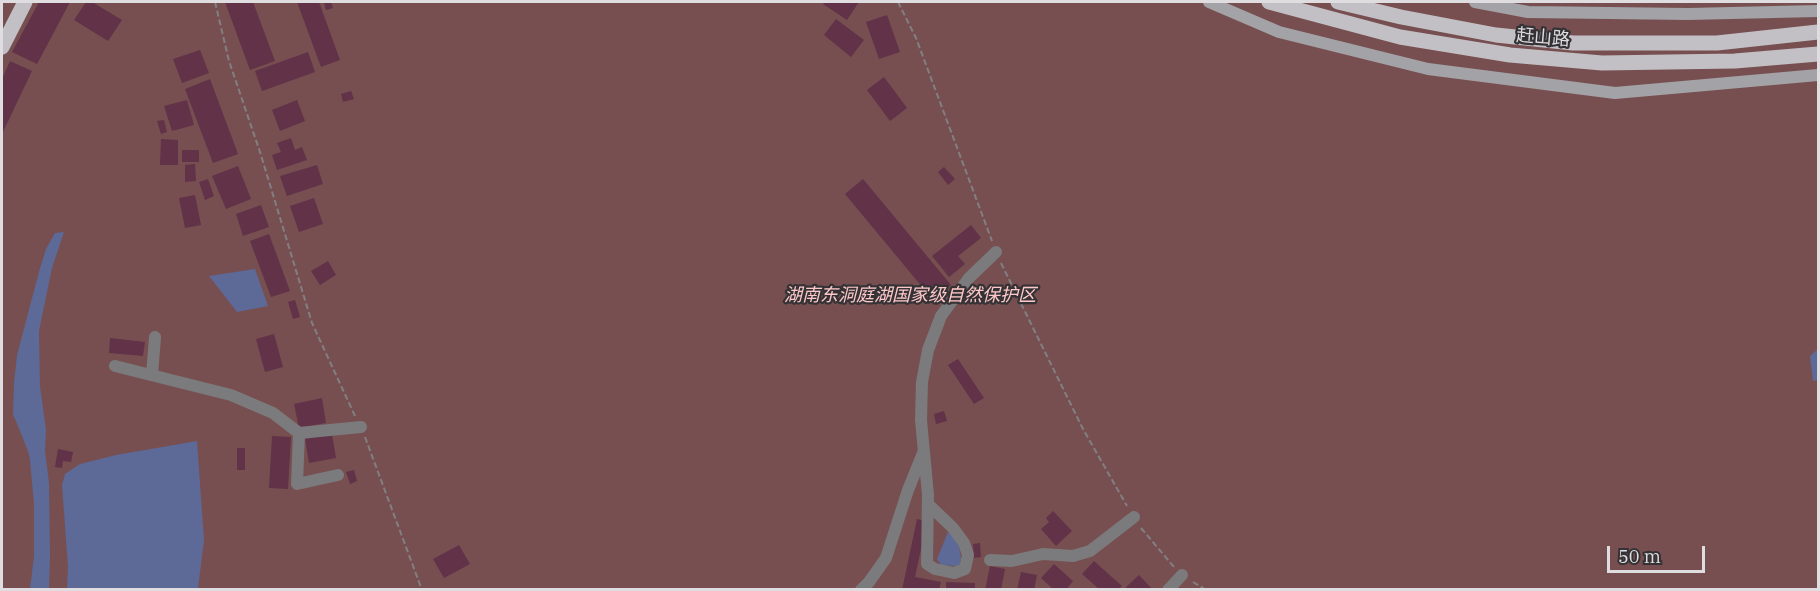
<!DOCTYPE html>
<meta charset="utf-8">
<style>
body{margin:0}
#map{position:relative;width:1820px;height:591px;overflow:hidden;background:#353236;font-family:"IBM Plex Serif",serif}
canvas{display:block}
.frame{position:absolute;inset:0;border:3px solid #dfdddf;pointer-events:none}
.scale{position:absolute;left:1607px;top:546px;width:98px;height:27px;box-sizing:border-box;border:3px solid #dfdddf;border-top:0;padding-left:8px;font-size:18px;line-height:21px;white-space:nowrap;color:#dfdddf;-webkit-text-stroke:4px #353236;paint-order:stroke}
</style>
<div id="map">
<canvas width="1820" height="591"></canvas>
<div class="frame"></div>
<div class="scale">50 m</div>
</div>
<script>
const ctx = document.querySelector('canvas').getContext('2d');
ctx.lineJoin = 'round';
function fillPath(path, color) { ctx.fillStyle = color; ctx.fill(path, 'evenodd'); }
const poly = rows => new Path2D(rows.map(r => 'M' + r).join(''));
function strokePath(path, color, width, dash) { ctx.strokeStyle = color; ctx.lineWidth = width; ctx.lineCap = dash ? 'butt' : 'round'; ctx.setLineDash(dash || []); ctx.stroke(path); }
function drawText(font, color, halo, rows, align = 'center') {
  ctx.font = font + ' "IBM Plex Serif","Noto Sans SC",serif'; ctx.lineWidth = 4.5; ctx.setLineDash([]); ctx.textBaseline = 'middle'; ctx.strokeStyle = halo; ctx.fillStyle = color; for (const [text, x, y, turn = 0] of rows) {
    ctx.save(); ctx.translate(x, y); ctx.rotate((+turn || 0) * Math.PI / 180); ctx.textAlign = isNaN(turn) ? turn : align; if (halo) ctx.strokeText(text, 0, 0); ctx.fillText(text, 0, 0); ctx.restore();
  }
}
fillPath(poly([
 [2,2,1818,2,1818,589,2,589]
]), '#774f50');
fillPath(poly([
 [64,232,52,268,39,331,40,386,46,430,45,451,49,483,50,555,49,589,30,589,34,556,34,504,30,460,28,451,13,414,14,383,17,355,40,268,46,249,55,233],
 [255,269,268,306,237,312,209,276],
 [1818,349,1818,380,1813,381,1810,356],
 [197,441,204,540,198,589,67,589,68,567,62,485,65,474,80,464,116,455],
 [948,532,958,541,961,558,960,565,956,566,941,565,937,559]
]), '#5d6997');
fillPath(poly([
 [39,2,70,2,37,64,12,52],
 [86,2,92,2,122,20,108,41,74,20],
 [225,2,253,2,275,61,250,70],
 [297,2,319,2,340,60,321,67],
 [324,2,331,2,333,8,326,10],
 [825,2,859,2,847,20,823,4],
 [887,15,900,52,879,59,866,22],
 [836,19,864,40,851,57,824,35],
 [200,50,209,73,182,83,173,59],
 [308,52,315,72,262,91,255,71],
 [10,61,32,71,2,134,2,79],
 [884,77,907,108,890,121,867,90],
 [210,79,238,154,213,163,185,89],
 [351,91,354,99,343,102,341,94],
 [187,100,194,125,172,131,164,106],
 [297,100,305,121,280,131,272,110],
 [164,120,167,132,161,134,157,121],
 [291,138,295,150,302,147,307,160,277,170,272,155,281,152,277,143],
 [161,139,178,140,178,165,160,165],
 [182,150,199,150,199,162,182,162],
 [195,164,196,181,185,182,185,165],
 [317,165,323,184,287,196,280,176],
 [238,166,251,199,226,209,212,176],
 [944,167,955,179,948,185,938,172],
 [208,179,214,196,205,200,199,182],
 [863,179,951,285,933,300,845,194],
 [195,195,201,225,185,228,179,198],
 [314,198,323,224,299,232,290,206],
 [261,205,269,227,243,236,236,214],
 [971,225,981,238,958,256,965,264,949,277,932,256],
 [269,234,290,291,271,297,250,241],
 [328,261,336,275,320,285,311,271],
 [295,300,300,317,293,319,288,302],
 [274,334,283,367,265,372,256,339],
 [110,338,145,342,143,356,109,353],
 [958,359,984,398,974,404,948,365],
 [322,398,326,423,299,428,294,404],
 [944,411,947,421,936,424,934,414],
 [332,434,336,458,309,463,305,439],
 [272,436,291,437,288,489,269,488],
 [237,448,245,448,245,470,237,470],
 [58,449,73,452,71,462,63,461,62,468,55,467],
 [354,470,357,481,350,484,346,472],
 [1053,511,1072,531,1056,546,1041,529,1049,522,1046,518],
 [917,519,927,521,915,577,941,582,939,590,902,590],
 [980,543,981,557,974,558,973,544],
 [459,545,470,564,444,578,433,559],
 [1094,561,1122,586,1118,590,1100,590,1082,574],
 [1054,564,1073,581,1066,590,1054,590,1041,578],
 [990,566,1005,569,1001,590,985,590],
 [1021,572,1037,575,1034,590,1017,590],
 [1139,575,1153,590,1128,590,1126,587],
 [946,582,975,583,975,590,946,590]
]), '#613248');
strokePath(poly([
 [215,2,229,61,260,152,312,323,355,416],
 [898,2,916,38,992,241],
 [1001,263,1083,429,1127,506],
 [365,437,422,590],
 [1141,528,1174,567],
 [1193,582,1206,590]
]), '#827f82', 2, [6, 3]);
strokePath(poly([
 [115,366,231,395,273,413,299,433,361,427],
 [152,375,155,337],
 [299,433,297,484,338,475],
 [929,505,953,528,964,543,968,555,965,569,954,573,935,569,927,564,928,495,921,420,922,382,928,350,941,316,969,278,996,252],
 [990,560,1012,561,1043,554,1073,556,1090,551,1134,517],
 [861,590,869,582,886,558,908,490,923,453],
 [1168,590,1182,575]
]), '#7b7a7c', 12);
strokePath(poly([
 [1209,2,1279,32,1428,69,1615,93,1818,75],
 [1475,2,1528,12,1688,14,1818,11]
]), '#a3a2a6', 12);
strokePath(poly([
 [1269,2,1400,37,1510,55,1602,63,1735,61,1818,54],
 [1338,2,1401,17,1496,35,1573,43,1717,43,1818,32],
 [2,47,25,2]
]), '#c2c0c5', 15);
drawText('18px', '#dfdddf', '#353236', [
 ["赶山路",1543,38,5]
]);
drawText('italic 18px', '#fec8c8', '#353236', [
 ["湖南东洞庭湖国家级自然保护区",910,296]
]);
</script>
